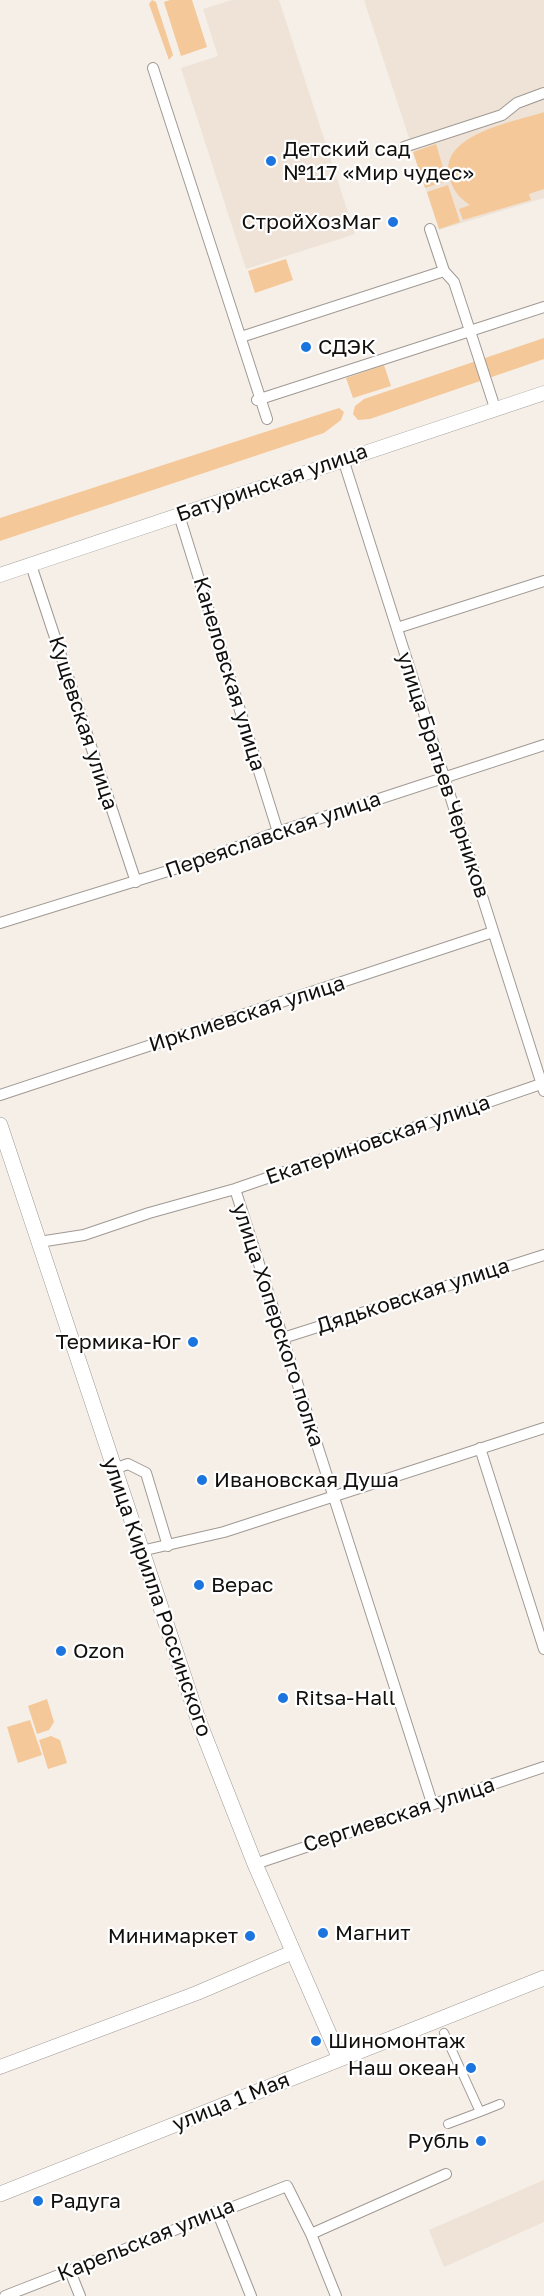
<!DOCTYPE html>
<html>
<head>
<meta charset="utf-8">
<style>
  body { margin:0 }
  canvas { display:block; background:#f6efe8 }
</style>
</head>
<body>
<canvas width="544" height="2296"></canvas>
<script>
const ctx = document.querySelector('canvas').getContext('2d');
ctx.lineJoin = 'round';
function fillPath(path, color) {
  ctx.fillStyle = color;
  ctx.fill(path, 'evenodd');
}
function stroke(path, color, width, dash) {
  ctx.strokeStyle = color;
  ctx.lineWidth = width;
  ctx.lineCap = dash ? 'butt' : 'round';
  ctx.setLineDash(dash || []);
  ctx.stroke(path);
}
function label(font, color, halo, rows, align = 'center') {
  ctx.font = font + ' "Golos Text",sans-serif';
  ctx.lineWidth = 4.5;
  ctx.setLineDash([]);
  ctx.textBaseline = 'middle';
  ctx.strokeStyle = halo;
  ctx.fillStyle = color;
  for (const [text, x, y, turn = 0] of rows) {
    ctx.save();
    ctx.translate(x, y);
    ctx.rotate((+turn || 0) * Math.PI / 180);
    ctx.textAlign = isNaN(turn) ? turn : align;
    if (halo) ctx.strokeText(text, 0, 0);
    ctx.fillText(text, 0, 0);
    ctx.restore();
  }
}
fillPath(new Path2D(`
  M232,0H279L355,234L246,269L181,68L218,56L203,9Z
  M364,0H544V198L439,230Z
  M544,2180V2222L444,2267L429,2230Z`), '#eee3d6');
fillPath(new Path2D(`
  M152,0L156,2L173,55L169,60L149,4Z
  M170,0H192L207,47L181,56L164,2Z
  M544,112V189L529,194L531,200L463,220L459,209L470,205C459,198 452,189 449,176C440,134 514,122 544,112Z
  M436,144L447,181L425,188L413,152Z
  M448,185L460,222L439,229L427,192Z
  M286,259L293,280L255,293L248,271Z
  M544,338V359L370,419L358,420L353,414L355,406L364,399Z
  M384,365L391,386L353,398L346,378Z
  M339,408L344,412L341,420L324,433L0,541V518Z
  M47,1699L54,1722L49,1730L37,1734L28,1706Z
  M30,1720L42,1755L18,1763L7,1727Z
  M51,1736L60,1740L67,1763L48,1769L39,1740Z`), '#f4c899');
const pedestrian = new Path2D(`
  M444,2033L480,2112L500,2104
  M448,2124L480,2112`);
const minor = new Path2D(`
  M153,68L267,419
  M404,147L502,115L517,103L544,93
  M241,337L444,271
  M257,400L470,331L454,282L444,271L430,229
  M495,408L470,331L544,307
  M343,459L544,1091
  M179,515L278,832
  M31,565L136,882
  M397,628L544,581
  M0,923L197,862L278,832L544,745
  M0,1095L493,932
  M235,1189L432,1803
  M39,1242L84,1235L149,1213L235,1189L544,1083
  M283,1338L544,1255
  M480,1448L544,1649
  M114,1469L128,1464L146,1473L168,1546
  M141,1551L224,1532L544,1428
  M255,1864L544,1767
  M217,2211L251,2296
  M311,2234L446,2174
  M70,2271L80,2296
  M5,2296L287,2186L311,2234L336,2296`);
const tertiary = new Path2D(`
  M0,575L544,393
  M0,2067L197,1993L293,1952`);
const secondary = new Path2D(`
  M0,1125L199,1722L255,1864L340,2059
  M0,2194L544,1978`);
stroke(pedestrian, '#a09993', 10);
stroke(minor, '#a09993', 12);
stroke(tertiary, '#a09993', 15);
stroke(secondary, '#a09993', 16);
stroke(pedestrian, '#fff', 8);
stroke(minor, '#fff', 10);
stroke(tertiary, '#fff', 14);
stroke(secondary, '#fff', 15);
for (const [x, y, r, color] of [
  [271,161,6,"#1c75df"],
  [393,222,6,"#1c75df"],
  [306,347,6,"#1c75df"],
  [193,1342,6,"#1c75df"],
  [202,1480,6,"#1c75df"],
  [199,1585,6,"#1c75df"],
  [61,1651,6,"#1c75df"],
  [283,1698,6,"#1c75df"],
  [323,1933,6,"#1c75df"],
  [250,1936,6,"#1c75df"],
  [316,2041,6,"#1c75df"],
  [471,2068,6,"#1c75df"],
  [481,2141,6,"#1c75df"],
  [38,2201,6,"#1c75df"]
]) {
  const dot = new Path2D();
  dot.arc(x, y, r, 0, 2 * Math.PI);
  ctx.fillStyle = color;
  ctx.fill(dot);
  stroke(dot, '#fff', 2);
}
label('21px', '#12100e', '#fff', [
  ["Детский сад",283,149],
  ["№117 «Мир чудес»",283,173],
  ["СтройХозМаг",381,222,"right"],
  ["СДЭК",318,347],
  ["Термика-Юг",181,1342,"right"],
  ["Ивановская Душа",214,1480],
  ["Верас",211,1585],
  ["Ozon",73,1651],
  ["Ritsa-Hall",295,1698],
  ["Магнит",335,1933],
  ["Минимаркет",238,1936,"right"],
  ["Шиномонтаж",328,2041],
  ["Наш океан",459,2068,"right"],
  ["Рубль",469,2141,"right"],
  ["Радуга",50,2201]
], 'left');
label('21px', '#12100e', '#fff', [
  ["Батуринская улица",272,483,-19],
  ["Канеловская улица",229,674,73],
  ["Кущевская улица",83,723,72],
  ["улица Братьев Черников",443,775,72],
  ["Переяславская улица",273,835,-19],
  ["Ирклиевская улица",247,1014,-18],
  ["Екатериновская улица",378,1140,-19],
  ["Дядьковская улица",413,1296,-18],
  ["улица Хоперского полка",278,1325,72],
  ["улица Кирилла Россинского",157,1597,71],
  ["Сергиевская улица",399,1815,-18],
  ["улица 1 Мая",231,2102,-22],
  ["Карельская улица",146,2240,-22]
]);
</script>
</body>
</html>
